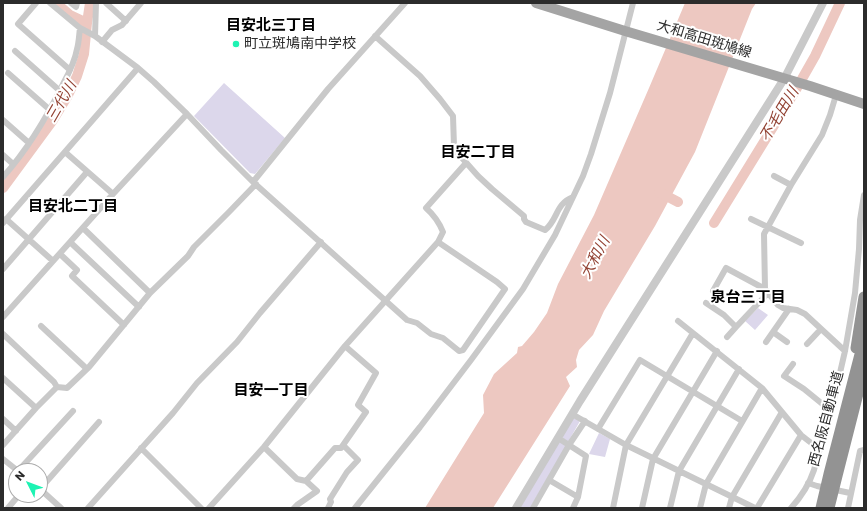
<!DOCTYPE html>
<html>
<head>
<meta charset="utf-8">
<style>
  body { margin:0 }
  #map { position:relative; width:867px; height:511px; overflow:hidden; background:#fff; font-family:Poppins,sans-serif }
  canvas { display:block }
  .frame { position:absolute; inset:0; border:4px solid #2c2c2c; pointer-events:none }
  .north { position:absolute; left:8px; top:463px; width:40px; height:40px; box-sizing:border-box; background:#fff; border:1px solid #ababab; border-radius:50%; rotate:312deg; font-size:11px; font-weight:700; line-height:16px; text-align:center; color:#2c2c2c }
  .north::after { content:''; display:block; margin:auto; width:14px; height:18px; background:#1df3b3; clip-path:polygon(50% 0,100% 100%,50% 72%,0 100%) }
</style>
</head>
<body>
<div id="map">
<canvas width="867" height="511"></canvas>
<div class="frame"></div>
<div class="north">N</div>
</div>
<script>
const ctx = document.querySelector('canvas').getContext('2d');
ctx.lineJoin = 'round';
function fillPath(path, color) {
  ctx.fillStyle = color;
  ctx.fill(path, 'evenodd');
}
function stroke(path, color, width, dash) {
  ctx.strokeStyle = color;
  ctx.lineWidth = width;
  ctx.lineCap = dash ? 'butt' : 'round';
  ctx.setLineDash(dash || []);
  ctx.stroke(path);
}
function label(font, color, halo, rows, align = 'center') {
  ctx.font = font + ' Poppins,"Noto Sans JP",sans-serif';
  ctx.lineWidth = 4;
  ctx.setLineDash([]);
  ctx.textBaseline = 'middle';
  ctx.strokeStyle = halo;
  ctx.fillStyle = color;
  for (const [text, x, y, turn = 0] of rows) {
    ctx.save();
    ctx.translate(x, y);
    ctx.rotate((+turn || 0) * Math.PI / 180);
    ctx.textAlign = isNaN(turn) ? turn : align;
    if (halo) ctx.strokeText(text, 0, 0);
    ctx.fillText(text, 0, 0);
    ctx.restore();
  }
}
fillPath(new Path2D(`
  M224,83L285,138L255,174L250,173L194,116Z
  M758,308L768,315L755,330L745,321Z
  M575,418L580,421L568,442L563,438L562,436L573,419Z
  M599,433L610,439L605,457L589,454Z
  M560,442L566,446L530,508H520L558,443Z`), '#dcd7eb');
fillPath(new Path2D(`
  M685,3H756L752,9L695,152L655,226L604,311L593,335L579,350L576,360L577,367L566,377L570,386L493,508H425L484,413L483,395L494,374L517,353L518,347L522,346L534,332L547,313L558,284L594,215L649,88Z`), '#edc8c1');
stroke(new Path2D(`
  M56,3L70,15L87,23
  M3,188L53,120L67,97L77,76L84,54L87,23L90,3
  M659,192L678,202
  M714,223L794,93L815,56L840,3`), '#edc8c1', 10);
stroke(new Path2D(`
  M36,3L18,24L70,70
  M50,3L80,28L95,36L138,68L154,82L187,114L221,150L253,182L407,320L417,323L431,334L443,338L459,351L463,350L505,289L497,282L438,242
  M71,3L76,7L77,3
  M106,3L126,21
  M95,36L96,3
  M375,36L420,76L440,99L453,116L454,146L455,150L478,176L492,189L524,216V219L526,222L545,230C558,220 555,204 573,197
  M102,42L112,30L122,25L141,3
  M15,51L60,91
  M8,73L50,110
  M3,120L29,143
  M65,152L113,194
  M3,155L13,164
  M774,176L791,185
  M3,177C28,149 47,117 63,84C69,73 75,61 77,49C79,42 79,35 80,28
  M253,182L328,89L405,3
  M6,219L53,261
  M751,219L801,243
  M3,223L138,68
  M83,228L150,293
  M70,242L139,307
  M60,254L77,270L72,276L124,325
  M3,269L87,172
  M765,289L764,234L791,185L822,135L830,115L836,95
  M713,291L726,268L765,289L778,305L783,308L797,310L805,314L845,351
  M706,303L724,315L736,327L768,293
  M3,317L113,194L187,114
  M678,321L693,333
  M41,326L87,369
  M773,332L787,342
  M3,334L54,382L57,387L67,388L89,367L150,293L188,256L194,247L229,212L256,184
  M727,337L736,327
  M766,342L789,309
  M807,344L821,329
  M793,364L784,376L804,389L831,411
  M3,378L36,408
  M572,414L626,445L755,508
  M3,419L16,431
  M598,429L640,360L742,421
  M558,438L586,456L578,497L573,508
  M3,445L36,408L57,387
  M264,447L297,479L306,481L317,491L297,505L294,508
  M141,448L201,508
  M3,459L18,471
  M18,471L73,411
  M549,480L578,497
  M306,481L335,448H341L366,412L358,405L376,373L345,346
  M808,483L817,486L850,493
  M40,489L99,422
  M40,489L61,508
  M8,508L19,495
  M88,508L173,413L197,383L237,342L260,313L321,242
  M209,508L264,447L345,346L438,242L443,232C439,222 434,215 426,208L466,163
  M328,508L331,502L330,499L347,472L358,460L343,445
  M355,508L420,427L471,360L523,289L555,235L583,176L591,154L610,93L633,3
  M533,508L569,445L585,421
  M613,508L626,445L693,333L762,388L801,435L815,446L820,449
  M642,508L653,459L717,351
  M670,508L679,471L739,369
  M700,508L706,484L762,388
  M729,508L732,497L782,412
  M757,508L801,435
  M791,508C801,497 809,485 814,470C816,463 817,456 820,449C822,441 826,433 828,425L845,351L855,293L859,249L860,220L864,195
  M848,508L860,451L864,450`), '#c9c9c9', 6);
stroke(new Path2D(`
  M516,508L580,401L784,79L823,3`), '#c9c9c9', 8);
stroke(new Path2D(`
  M536,3L625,31L810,86L864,104`), '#a4a4a4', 10);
stroke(new Path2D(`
  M856,348L864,297
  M821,508L829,474L864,339
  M829,508L837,476L864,370`), '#939393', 11);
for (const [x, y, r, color] of [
  [236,44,4,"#1df3b3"]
]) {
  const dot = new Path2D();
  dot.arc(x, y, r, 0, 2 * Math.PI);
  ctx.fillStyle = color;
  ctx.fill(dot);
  stroke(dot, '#fff', 1.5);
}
label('14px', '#2c2c2c', '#fff', [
  ["大和高田斑鳩線",704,40,17],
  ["西名阪自動車道",827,419,-75]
]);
label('14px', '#2c2c2c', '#fff', [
  ["町立斑鳩南中学校",244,44]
], 'left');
label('bold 15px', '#000', '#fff', [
  ["目安北三丁目",271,26],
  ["目安二丁目",478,153],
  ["目安北二丁目",73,207],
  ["泉台三丁目",748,298],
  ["目安一丁目",271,391]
]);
label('italic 15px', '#934334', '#fff', [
  ["三代川",62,102,-60],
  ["不毛田川",780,115,-59],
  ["大和川",596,258,-62]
]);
</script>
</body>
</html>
